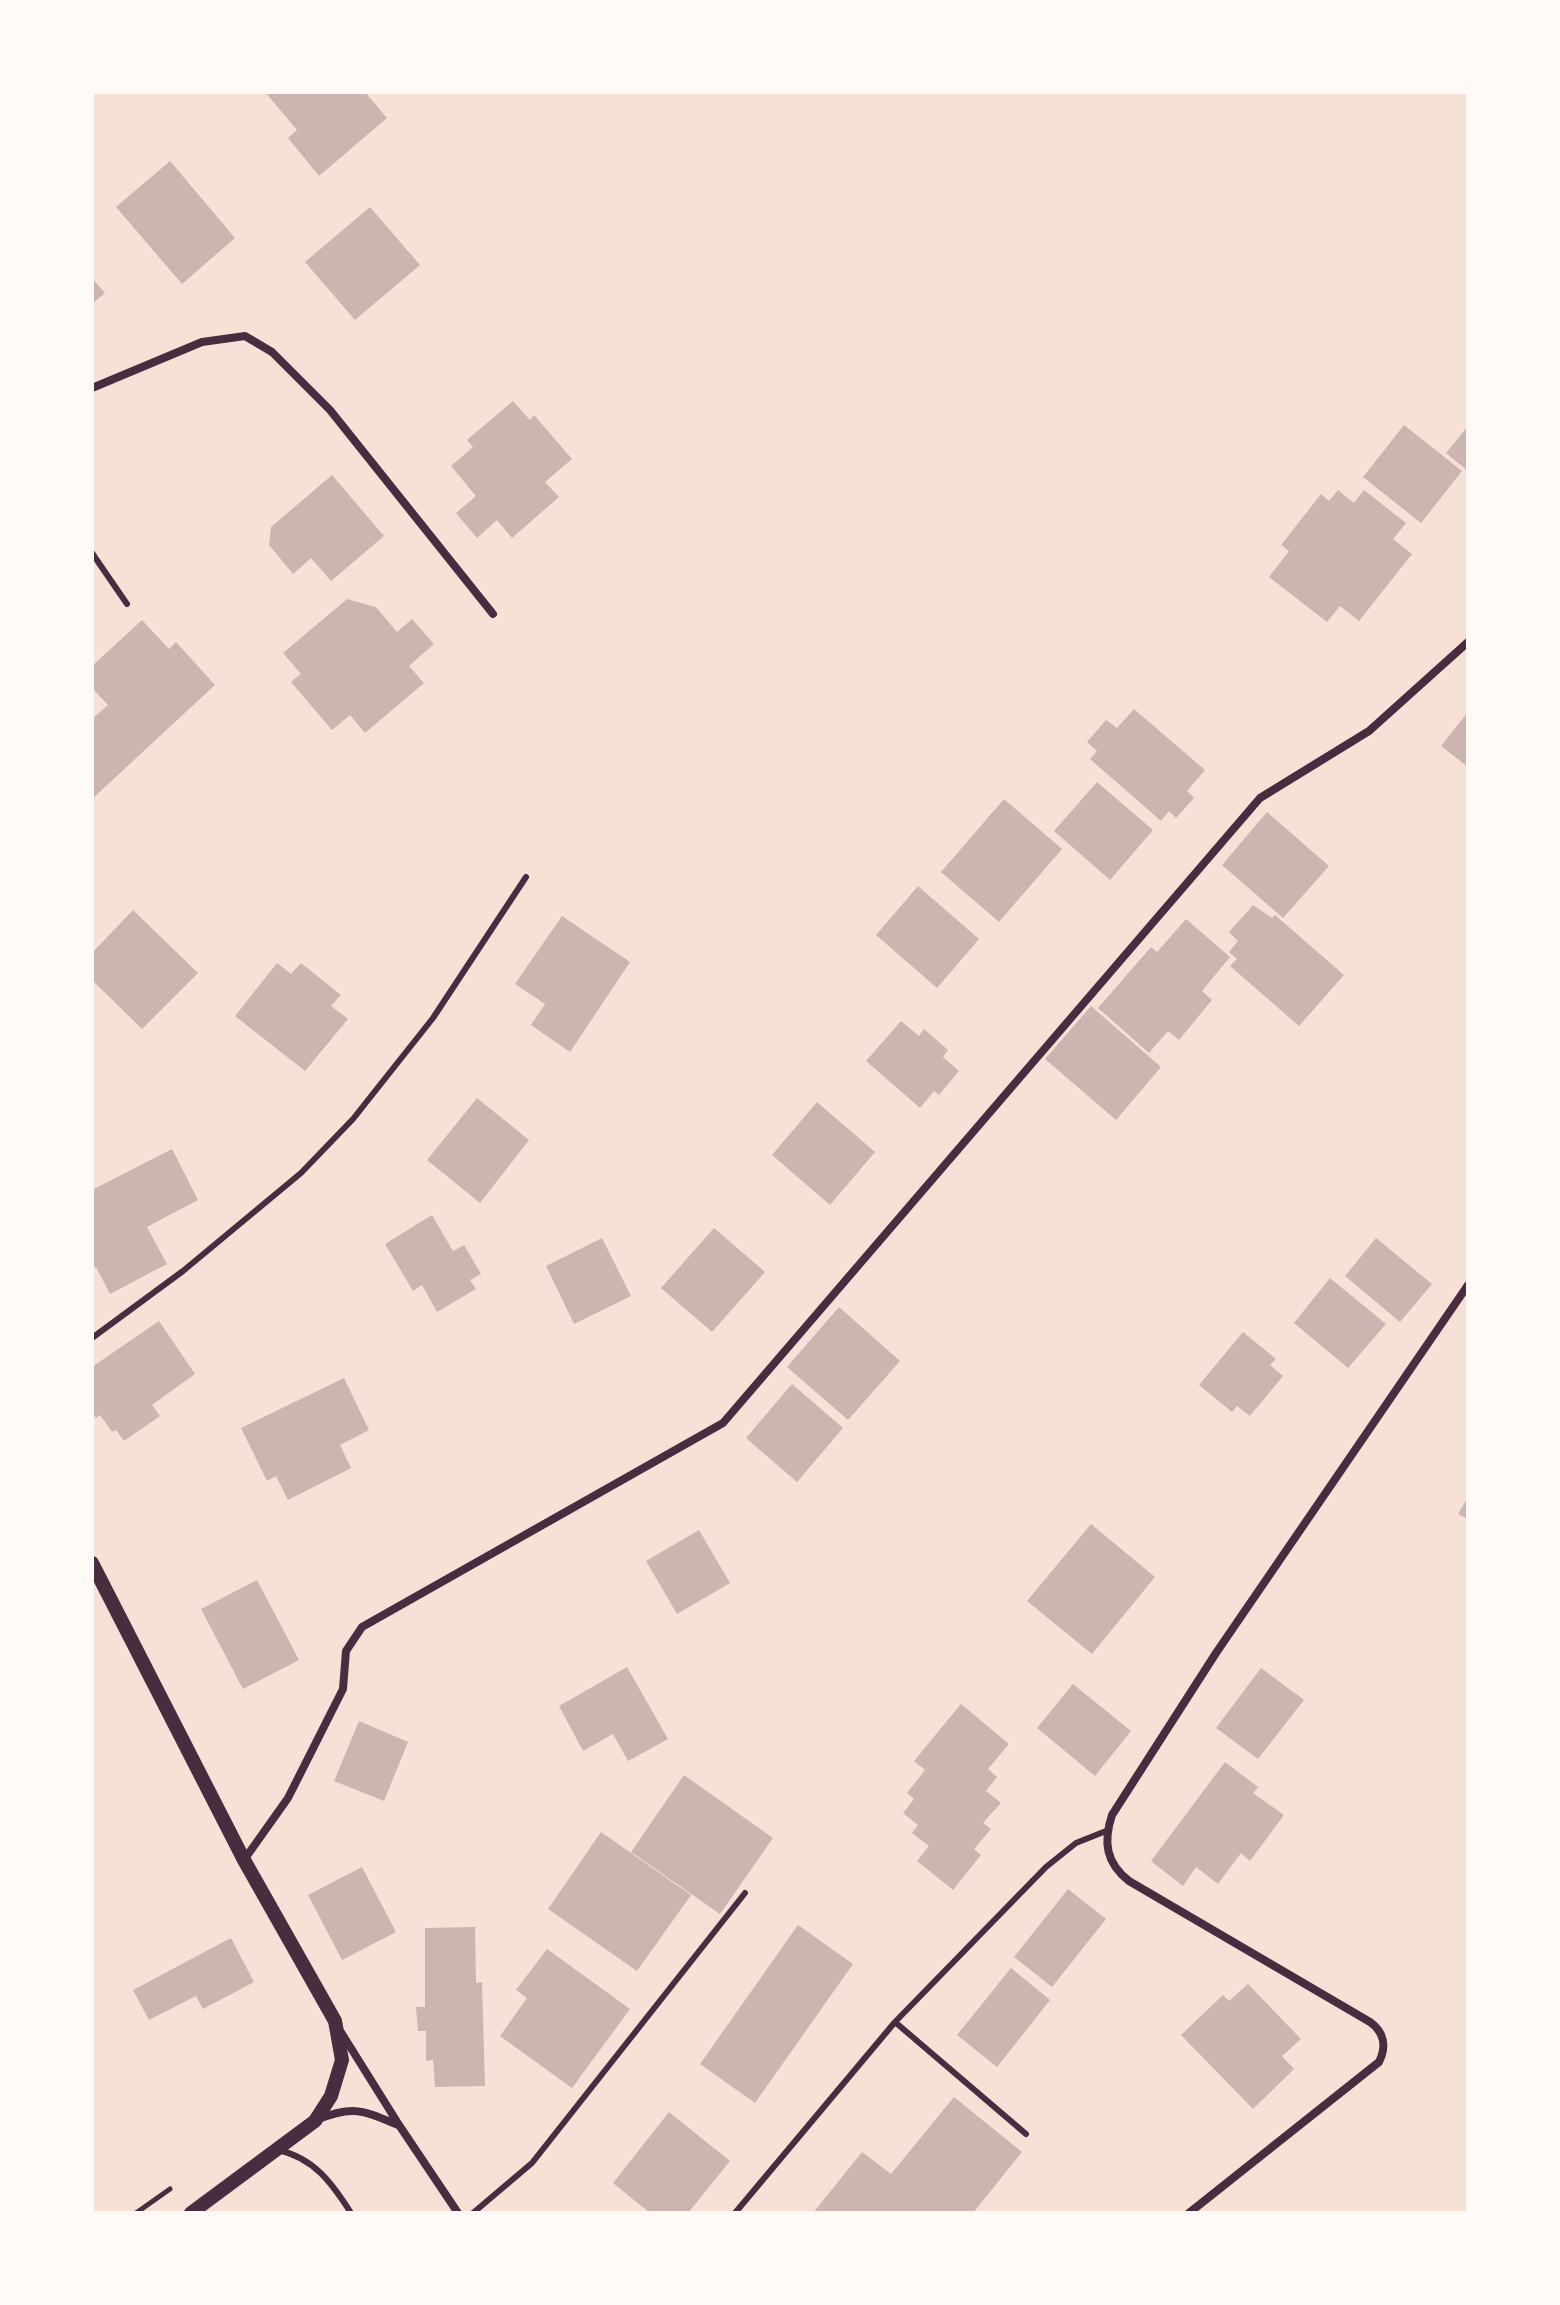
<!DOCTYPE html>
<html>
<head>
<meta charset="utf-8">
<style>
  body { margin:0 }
  #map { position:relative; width:1560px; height:2305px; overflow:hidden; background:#f7e1d7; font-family:"PT Sans Narrow",sans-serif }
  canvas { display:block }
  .frame { position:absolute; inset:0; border:94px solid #fffaf5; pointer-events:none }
</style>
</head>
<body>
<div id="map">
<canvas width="1560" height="2305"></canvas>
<div class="frame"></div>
</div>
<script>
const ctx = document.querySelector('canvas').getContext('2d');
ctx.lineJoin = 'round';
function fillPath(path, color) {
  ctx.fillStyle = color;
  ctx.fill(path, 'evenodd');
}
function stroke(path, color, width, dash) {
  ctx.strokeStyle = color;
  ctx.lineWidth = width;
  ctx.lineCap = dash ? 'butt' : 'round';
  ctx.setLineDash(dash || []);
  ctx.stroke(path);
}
fillPath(new Path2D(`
  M265,92H365L387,118L319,176L288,138L297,130Z
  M170,161L235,238L182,284L116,207Z
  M370,207L420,265L355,320L305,262Z
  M92,278L105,293L92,304Z
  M513,401L530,420L534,415L572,459L545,482L559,497L512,538L497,520L477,538L456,513L476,496L451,466L473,447L467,440Z
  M1404,425L1462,471L1421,523L1363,477Z
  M1468,426V471L1446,453Z
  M332,475L384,536L331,581L311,558L293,574L269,545L271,527Z
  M1338,490L1354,503L1364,490L1406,523L1393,539L1412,554L1359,621L1340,606L1327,622L1269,577L1289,551L1281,545L1321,494L1329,501Z
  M347,599L376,607L397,632L412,619L434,644L409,666L424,683L365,733L350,715L332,730L291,682L301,674L283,653Z
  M142,620L169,649L176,642L215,685L92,799V719L108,705L92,688V666Z
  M1134,709L1205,770L1187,791L1194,798L1176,818L1169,811L1161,821L1090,759L1097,751L1087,742L1106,720L1117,728Z
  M1468,712V767L1441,746Z
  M1097,782L1153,830L1110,880L1054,831Z
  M1004,799L1062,849L999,922L941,872Z
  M1267,812L1329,866L1283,918L1222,865Z
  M918,886L979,939L937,988L876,935Z
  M1253,905L1272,918L1275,915L1344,975L1299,1026L1230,966L1237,959L1229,952L1238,941L1229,932Z
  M133,910L198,973L142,1029L92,980V953Z
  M562,916L630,962L570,1052L531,1025L545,1004L515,984Z
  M1186,919L1230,957L1202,991L1212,1000L1179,1040L1168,1031L1149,1053L1098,1008L1151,947L1157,952Z
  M277,963L291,974L301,963L341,995L331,1006L348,1019L305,1071L235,1016Z
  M1091,1006L1161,1067L1116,1120L1045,1059Z
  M901,1021L919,1036L924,1029L948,1050L943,1057L959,1071L939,1095L934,1091L920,1108L866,1061Z
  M477,1098L529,1140L480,1203L427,1160Z
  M817,1102L875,1152L830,1205L772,1155Z
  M172,1149L198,1200L147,1227L167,1264L110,1294L96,1267L92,1269V1190Z
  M432,1215L453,1251L464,1245L481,1274L470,1280L476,1289L437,1312L422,1285L413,1291L385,1244Z
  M714,1228L765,1272L712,1332L661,1288Z
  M602,1238L631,1296L574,1324L546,1266Z
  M1376,1238L1432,1284L1400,1322L1345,1276Z
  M1330,1278L1386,1324L1348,1368L1294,1323Z
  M839,1307L900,1361L848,1420L787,1367Z
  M159,1321L195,1374L152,1405L160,1416L124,1441L116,1430L112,1432L100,1415L96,1418L92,1413V1367Z
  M1243,1332L1276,1359L1270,1365L1283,1376L1250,1416L1237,1406L1232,1412L1199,1385Z
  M344,1378L369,1430L340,1445L351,1468L288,1500L276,1476L267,1481L241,1428Z
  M792,1384L843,1428L797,1482L746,1438Z
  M1468,1497V1519L1458,1514Z
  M1091,1524L1155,1577L1092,1654L1027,1601Z
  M699,1530L730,1583L677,1614L646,1561Z
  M257,1580L299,1660L243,1689L201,1609Z
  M627,1667L668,1739L628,1761L613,1734L583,1751L559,1706Z
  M1261,1668L1304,1700L1258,1759L1216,1728Z
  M1073,1684L1131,1731L1095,1776L1037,1728Z
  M961,1704L1009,1744L988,1769L997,1777L986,1791L1001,1803L983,1823L991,1829L974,1849L981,1855L953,1890L917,1861L929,1846L912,1833L918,1825L903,1813L914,1799L907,1793L925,1770L914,1761Z
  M359,1721L408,1742L384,1801L334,1781Z
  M1225,1762L1258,1787L1253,1793L1284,1815L1250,1861L1241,1853L1218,1884L1196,1867L1183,1886L1151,1861Z
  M684,1775L773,1838L720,1914L631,1852Z
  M601,1832L691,1895L637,1971L548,1909Z
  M362,1867L396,1932L342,1960L308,1895Z
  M1068,1889L1106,1919L1052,1987L1014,1957Z
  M798,1925L853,1964L755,2103L700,2064Z
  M475,1927L476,1983L482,1982L485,2086L435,2087L433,2060L426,2061V2031H418L416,2007H425V1928Z
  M231,1938L254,1982L203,2009L196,1996L149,2020L133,1990Z
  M547,1949L630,2009L572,2088L500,2036L527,1998L516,1990Z
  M1011,1968L1050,2000L997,2067L957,2035Z
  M1248,1984L1301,2039L1282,2056L1294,2069L1253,2109L1181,2035L1223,1995L1229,2001Z
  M954,2097L1022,2152L973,2213H813L862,2152L891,2174Z
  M669,2112L730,2161L688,2213H650L613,2183Z`), '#ccb4b1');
stroke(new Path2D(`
  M136,2213L170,2189`), '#4a2c40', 5);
stroke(new Path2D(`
  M92,553L127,604
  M92,1338L183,1271L301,1173L353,1119L433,1018L526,877
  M895,2022L1026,2134
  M278,2150C314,2158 332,2183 351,2213
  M473,2213L532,2163L745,1893
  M735,2213L895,2022L1046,1867L1076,1843L1106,1831`), '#4a2c40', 6);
stroke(new Path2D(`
  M92,388L202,342L245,336L272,352L330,410L493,614
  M244,1860L288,1798L343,1689L346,1651L362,1627L723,1423L1260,798L1369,731L1468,642
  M339,2029L399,2125L458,2213
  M316,2120C353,2105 362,2110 398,2125
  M1189,2213L1379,2062C1387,2046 1384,2032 1370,2022L1129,1881C1106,1863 1103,1842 1112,1815L1216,1653L1468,1285`), '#4a2c40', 8);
stroke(new Path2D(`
  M92,1563L244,1860L335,2021L342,2060L331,2096L315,2121L191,2213`), '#4a2c40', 14);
</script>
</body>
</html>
